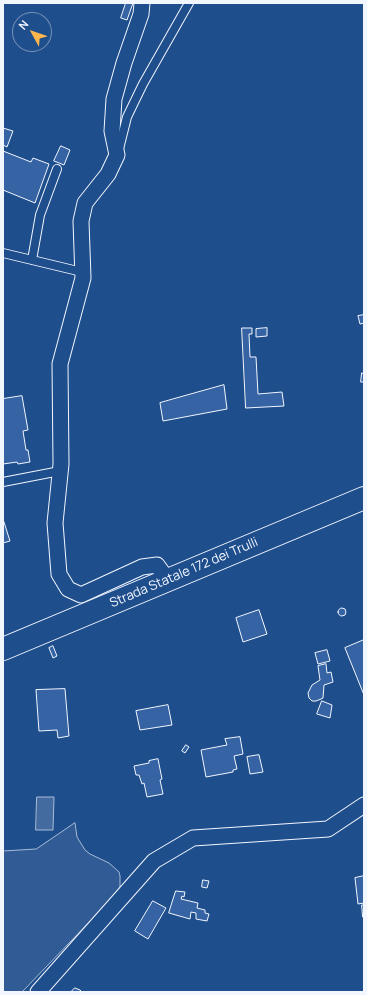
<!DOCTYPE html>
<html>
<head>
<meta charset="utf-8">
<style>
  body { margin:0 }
  #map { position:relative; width:367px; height:995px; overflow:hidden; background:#1f4e8c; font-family:Manrope,sans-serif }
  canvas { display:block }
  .frame { position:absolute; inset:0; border:4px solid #f2f6ff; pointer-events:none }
  .north { position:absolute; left:12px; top:12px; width:40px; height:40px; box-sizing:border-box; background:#1f4e8c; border:1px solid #7391ba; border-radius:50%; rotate:310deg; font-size:11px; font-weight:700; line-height:16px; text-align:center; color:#f2f6ff }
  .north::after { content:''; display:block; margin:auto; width:14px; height:18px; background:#ffb74d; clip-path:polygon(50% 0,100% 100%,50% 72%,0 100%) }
</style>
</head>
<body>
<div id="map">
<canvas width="367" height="995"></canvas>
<div class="frame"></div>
<div class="north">N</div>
</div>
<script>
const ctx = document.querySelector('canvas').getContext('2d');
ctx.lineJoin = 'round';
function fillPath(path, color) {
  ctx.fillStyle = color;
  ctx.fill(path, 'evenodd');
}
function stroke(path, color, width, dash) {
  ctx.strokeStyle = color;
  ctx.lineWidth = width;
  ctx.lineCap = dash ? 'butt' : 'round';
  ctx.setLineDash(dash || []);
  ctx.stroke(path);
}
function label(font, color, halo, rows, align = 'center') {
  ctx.font = font + ' Manrope,sans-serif';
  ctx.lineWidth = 3;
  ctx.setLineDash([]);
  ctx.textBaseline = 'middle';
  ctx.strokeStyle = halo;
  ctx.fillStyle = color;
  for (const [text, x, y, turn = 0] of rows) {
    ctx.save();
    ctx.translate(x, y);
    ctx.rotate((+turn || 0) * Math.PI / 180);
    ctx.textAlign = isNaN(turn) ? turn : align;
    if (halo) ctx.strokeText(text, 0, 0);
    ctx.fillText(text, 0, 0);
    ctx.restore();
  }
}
const built = new Path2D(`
  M75,823L77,837L85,850L90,854L109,863L119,872L120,876V887L119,891L22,992H3V851L36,849Z`);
fillPath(built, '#305b95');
stroke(built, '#a8bbd7', 1);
const water = new Path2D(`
  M37,797H54L53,830H36Z`);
fillPath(water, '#446ba0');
stroke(water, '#a8bbd7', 1);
const building = new Path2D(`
  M126,3H133L127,20L121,18Z
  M3,128L13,131L7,147L3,145Z
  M61,146L70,150L64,165L54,161Z
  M3,151L31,162L33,158L49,164L35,203L3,190Z
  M364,315V323L360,324L358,316Z
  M242,328H252V334H249L250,357H256L258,394L282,392L284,406L246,408Z
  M267,328V336L256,337V329Z
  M362,373L364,374V382H361Z
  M224,385L227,409L163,421L160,403Z
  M22,396L28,430L23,431L26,450H28L30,462L18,464L17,462L3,464V399Z
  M3,519L10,541L3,543Z
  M338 612a4 4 0 1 1 8 0a4 4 0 1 1-8 0Z
  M259,610L267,634L243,642L236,618Z
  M364,640V695L345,648Z
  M53,646L57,656L53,658L49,648Z
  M327,650L330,661L318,664L315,653Z
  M326,664L327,673L331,672L333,682L324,685L323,698L321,699L316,701H312L309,698L308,693L312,685L320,680L318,666Z
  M65,689L69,736L58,738L57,730L39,731L36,690Z
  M322,701L332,705L330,718L317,714Z
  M168,705L172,725L140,730L136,711Z
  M240,737L243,754L234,756L237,769L233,770V772L206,777L201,750L227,745L225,739Z
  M186,745L189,747L185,753L182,751Z
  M259,755L263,772L250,774L247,757Z
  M158,759L162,779L160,780L163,794L147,797L144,783L142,784L139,775H136L134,766L149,763V761Z
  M364,876V903L358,904L355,878Z
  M203,880L209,881L207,888L202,887Z
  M176,891L185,892L184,897L182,896L181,899L198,903L197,908L205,910V913L209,914L207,921L196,919V913L191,912L190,919L169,913Z
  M153,901L166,908L148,939L135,931Z
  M362,905H364V917H363Z
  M75,988L80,990L82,992H71Z`);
fillPath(building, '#3563a3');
stroke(building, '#f2f6ff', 1);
const service = new Path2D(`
  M119,149L127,117L143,84L189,3
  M3,253L82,272
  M32,260L40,215L57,169
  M3,482L60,471`);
const minor = new Path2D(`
  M142,3L141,14L124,63L114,99L112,131L117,155L108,174L85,203L81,221L83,278L60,364L61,464L55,523L59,574L68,589L81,595L142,567L157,565L168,580
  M38,992L154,861L193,838L328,829L364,805`);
const primary = new Path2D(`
  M3,649L364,498`);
stroke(service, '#f2f6ff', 10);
stroke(minor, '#f2f6ff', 17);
stroke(primary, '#f2f6ff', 24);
stroke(service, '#1f4e8c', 8);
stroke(minor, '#1f4e8c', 15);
stroke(primary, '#1f4e8c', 22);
label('13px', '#f2f6ff', '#1f4e8c', [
  ["Strada Statale 172 dei Trulli",184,573,-23]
]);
</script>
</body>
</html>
